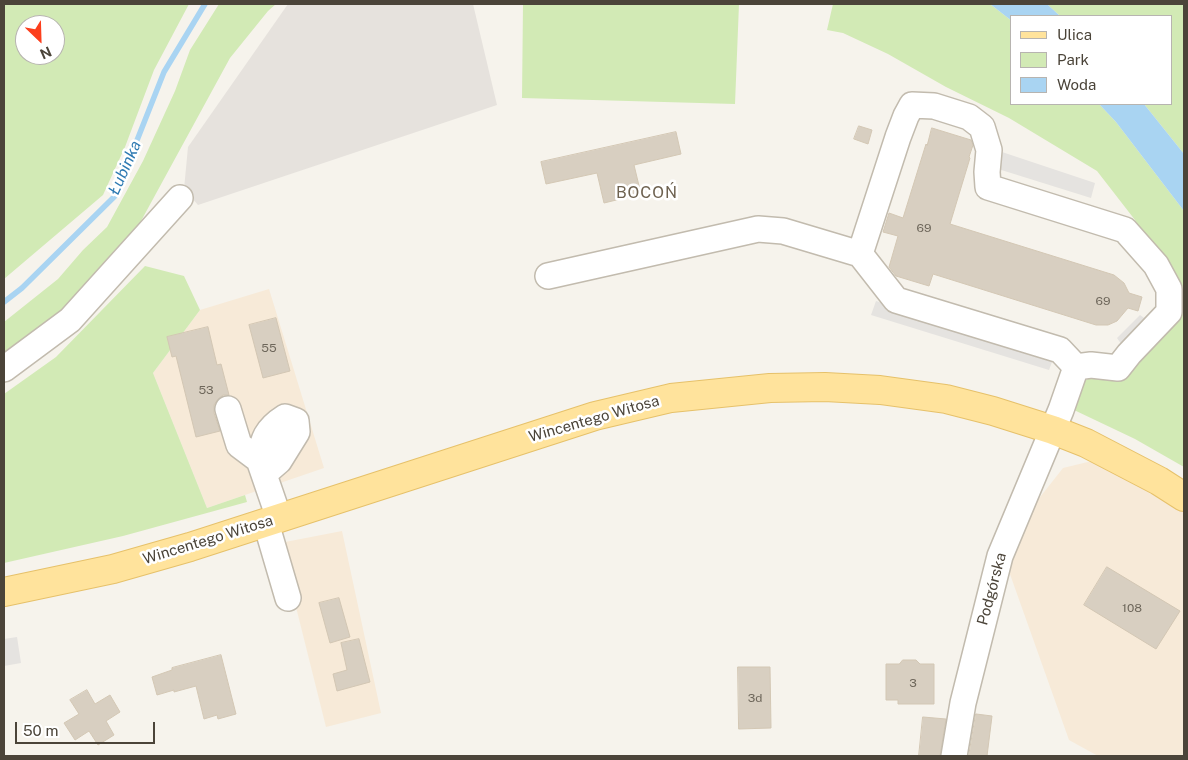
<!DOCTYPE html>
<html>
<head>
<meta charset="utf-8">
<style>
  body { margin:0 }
  #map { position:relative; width:1188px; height:760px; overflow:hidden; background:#f6f3ec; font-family:"Public Sans",sans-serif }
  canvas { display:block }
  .frame { position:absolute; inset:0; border:5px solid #4b4439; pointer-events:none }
  .legend { position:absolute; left:1010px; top:15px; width:162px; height:90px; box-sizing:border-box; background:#fff; border:1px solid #b7b4b0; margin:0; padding:6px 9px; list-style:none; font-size:15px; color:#4b4439 }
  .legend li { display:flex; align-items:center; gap:10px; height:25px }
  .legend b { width:25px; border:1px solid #b7b4b0 }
  .north { position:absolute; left:15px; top:15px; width:50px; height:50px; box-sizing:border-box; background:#fff; border:1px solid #b7b4b0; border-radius:50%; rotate:156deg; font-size:14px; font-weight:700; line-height:20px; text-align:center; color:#4b4439 }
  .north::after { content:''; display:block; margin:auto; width:18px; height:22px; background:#fc3f1d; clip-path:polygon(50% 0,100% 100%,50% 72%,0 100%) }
  .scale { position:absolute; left:15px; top:722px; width:140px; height:22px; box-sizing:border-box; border:2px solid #4b4439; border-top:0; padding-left:6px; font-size:15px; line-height:18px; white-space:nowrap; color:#4b4439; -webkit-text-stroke:4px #fff; paint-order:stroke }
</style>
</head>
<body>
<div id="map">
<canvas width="1188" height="760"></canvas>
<div class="frame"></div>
<ul class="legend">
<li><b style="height:6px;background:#ffe39c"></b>Ulica</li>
<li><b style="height:14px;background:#d2eab5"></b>Park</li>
<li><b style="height:14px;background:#a9d4f2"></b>Woda</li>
</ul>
<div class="north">N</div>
<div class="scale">50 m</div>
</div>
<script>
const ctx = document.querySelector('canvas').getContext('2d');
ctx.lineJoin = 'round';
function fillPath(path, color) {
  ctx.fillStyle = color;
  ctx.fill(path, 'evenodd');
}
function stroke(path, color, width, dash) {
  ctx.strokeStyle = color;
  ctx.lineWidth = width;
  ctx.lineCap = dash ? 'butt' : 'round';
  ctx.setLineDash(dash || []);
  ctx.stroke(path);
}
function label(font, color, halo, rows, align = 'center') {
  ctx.font = font + ' "Public Sans",sans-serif';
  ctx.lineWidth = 5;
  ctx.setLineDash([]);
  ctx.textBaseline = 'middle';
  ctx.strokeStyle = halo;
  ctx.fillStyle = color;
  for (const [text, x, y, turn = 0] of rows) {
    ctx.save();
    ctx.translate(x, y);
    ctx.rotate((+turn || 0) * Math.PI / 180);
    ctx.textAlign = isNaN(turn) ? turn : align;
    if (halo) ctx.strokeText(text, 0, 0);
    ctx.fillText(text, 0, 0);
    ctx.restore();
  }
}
fillPath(new Path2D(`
  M269,289L324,468L207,508L153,373L200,310Z
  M1100,459L1126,471L1184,511V756H1098L1069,740L1006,563L1037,501L1063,468Z
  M342,531L381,713L326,727L280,543Z`), '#f7ead8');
fillPath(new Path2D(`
  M288,4H473L497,105L198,205L184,189L188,147Z`), '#e6e2dd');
fillPath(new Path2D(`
  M4,4H189L154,70L125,147L103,195L4,279ZM25,25H55V55H25Z
  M219,4H276L268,11L230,58L141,221L103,273L59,315L4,362V322L58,279L83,250L107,227L143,161L175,91L190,50Z
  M523,4H739L735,104L522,98Z
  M833,4H990L1012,21V104H1099L1116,122L1184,211V467L1135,439L1074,410C1075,390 1078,381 1098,375L1179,291L1135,220L1097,171L1009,118L946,87L888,54L843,33L827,30Z
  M1047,4H1184V154L1144,104H1172V16H1060Z
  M145,266L184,276L200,310L153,373L207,508L245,495L247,502L123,536L4,563V394L56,357Z`), '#d2eab5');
fillPath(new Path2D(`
  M999,151L1095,183L1091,198L995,168Z
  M876,301L1055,354L1049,370L871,315Z
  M1140,315L1151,323L1124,348L1117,338Z
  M17,637L21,663L4,666V639Z`), '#e5e3e0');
fillPath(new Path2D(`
  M990,4H1047L1060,16H1012V21Z
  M1099,104H1144L1184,154V211L1116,122Z`), '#a9d4f2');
stroke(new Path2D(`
  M4,302L22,288L115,196L164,72L205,4`), '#a9d4f2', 5.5);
const building = new Path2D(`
  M859,126L872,130L868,144L854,139Z
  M932,128L971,140L973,145L969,157L970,158L950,224L1114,275L1124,283L1129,293L1142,297L1138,311L1128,308L1117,321L1108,325H1096L933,274L929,286L896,276L889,267L898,236L883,232L889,213L903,218L926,144L927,145Z
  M676,132L681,154L634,165L641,194L604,203L597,173L546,184L541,162Z
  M276,318L290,371L263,378L249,325Z
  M208,327L217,365L221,364L229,395H223L218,399L214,405V413L220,431L196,437L176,356L172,357L167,337Z
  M1107,567L1180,611L1156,649L1084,605Z
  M339,598L350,637L330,643L319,603Z
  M359,639L370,682L337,691L333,674L347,670L341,643Z
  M221,655L236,714L218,719L217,715L204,719L196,686L174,692V690L157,695L152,677L172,670V668Z
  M903,660H916L920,664H934V704H898V700H886V664H899Z
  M738,667H770L771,728L739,729Z
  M87,690L95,704L110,695L120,712L106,721L114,735L98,745L89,731L75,740L64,723L79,714L70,700Z
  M976,714L992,716L987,756H969Z
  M923,717L946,719L940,756H919Z`);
fillPath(building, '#d8cfc1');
stroke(building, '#d3c7b4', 1);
const minor = new Path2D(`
  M860,254L898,137L906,116L912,105L934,106L969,117L982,127L989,150L987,172L988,187L1125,230L1156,265L1169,289V312L1129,354L1118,368L1091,365L1076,367
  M548,276L758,229L783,231L860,254L896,300L1060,350L1076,367L1061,410L1000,556L963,703L954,756
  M4,369L70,320L180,198
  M228,409L239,445L259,460L279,518
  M259,460C263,439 266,429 285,417L296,421L297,432L279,461L264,474
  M266,523L288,598`);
const major = new Path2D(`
  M4,592L113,569L190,547L595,416L671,398L770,388L825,387L880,390L946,399L993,411L1053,430L1086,443L1159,481L1184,497`);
stroke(minor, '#c2bbae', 28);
stroke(major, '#e6c16a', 30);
stroke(minor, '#fff', 25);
stroke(major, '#ffe39c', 28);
label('12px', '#6e675b', null, [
  ["69",924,228],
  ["69",1103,301],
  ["55",269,348],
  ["53",206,390],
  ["108",1132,608],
  ["3",913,683],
  ["3d",755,698]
]);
label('15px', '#4b4439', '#fff', [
  ["Wincentego Witosa",594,419,-16],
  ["Wincentego Witosa",208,540,-17],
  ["Podgórska",992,589,-75]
]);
label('italic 16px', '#2e7ab2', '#fff', [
  ["Łubinka",125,168,-66]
]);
ctx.letterSpacing = '1px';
label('16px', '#6e6250', '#fff', [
  ["BOCOŃ",647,193]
]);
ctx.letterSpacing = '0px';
</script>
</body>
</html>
